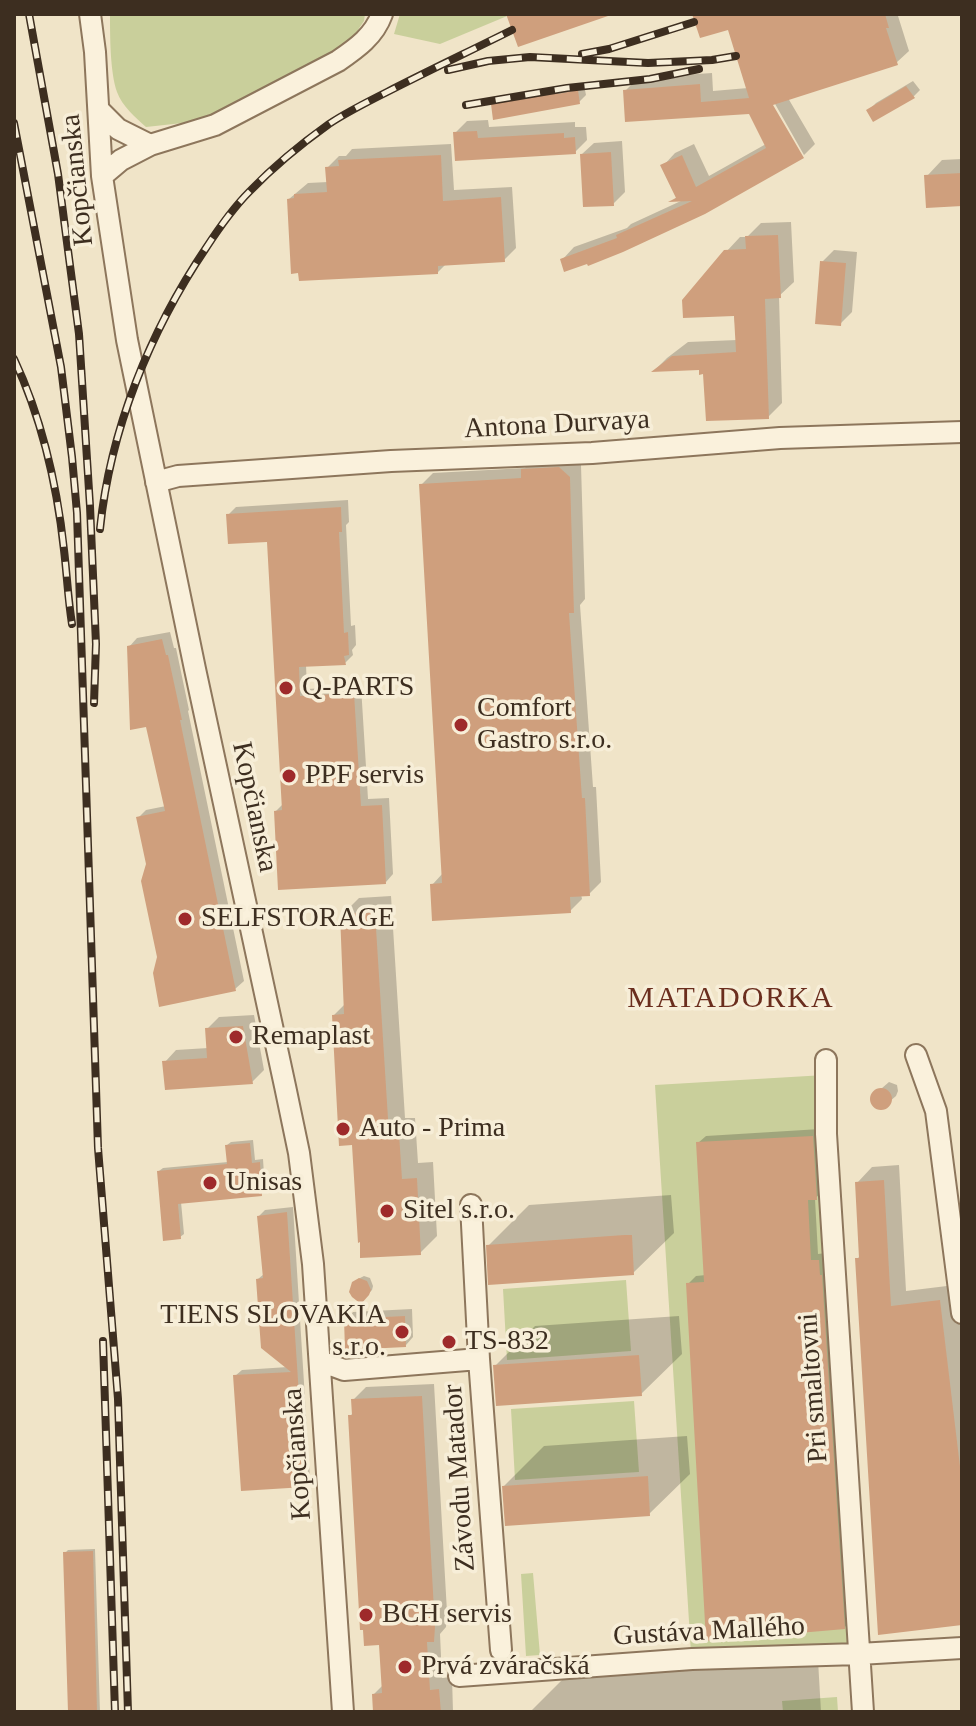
<!DOCTYPE html>
<html>
<head>
<meta charset="utf-8">
<style>
  body { margin:0 }
  #map { position:relative; width:976px; height:1726px; overflow:hidden; background:#f0e4c8; font-family:Georgia,serif }
  canvas { display:block }
  .frame { position:absolute; inset:0; border:16px solid #3d2e20; pointer-events:none }
</style>
</head>
<body>
<div id="map">
<canvas width="976" height="1726"></canvas>
<div class="frame"></div>
</div>
<script>
const ctx = document.querySelector('canvas').getContext('2d');
ctx.lineJoin = 'round';
function fillPath(path, color) {
  ctx.fillStyle = color;
  ctx.fill(path, 'evenodd');
}
function stroke(path, color, width, dash) {
  ctx.strokeStyle = color;
  ctx.lineWidth = width;
  ctx.lineCap = dash ? 'butt' : 'round';
  ctx.setLineDash(dash || []);
  ctx.stroke(path);
}
function label(font, color, halo, rows, align = 'center') {
  ctx.font = font + ' Georgia,serif';
  ctx.lineWidth = 7;
  ctx.setLineDash([]);
  ctx.textBaseline = 'middle';
  ctx.strokeStyle = halo;
  ctx.fillStyle = color;
  for (const [text, x, y, turn = 0] of rows) {
    ctx.save();
    ctx.translate(x, y);
    ctx.rotate((+turn || 0) * Math.PI / 180);
    ctx.textAlign = isNaN(turn) ? turn : align;
    if (halo) ctx.strokeText(text, 0, 0);
    ctx.fillText(text, 0, 0);
    ctx.restore();
  }
}
fillPath(new Path2D(`
  M110,14H365L364,21L347,46L210,120L146,127C135,117 122,106 117,92C110,72 110,35 110,14Z
  M400,14H512L440,44L394,34Z
  M825,1075L856,1643L691,1653L655,1085Z
  M626,1280L631,1351L507,1360L503,1289Z
  M634,1401L639,1472L515,1480L511,1409Z
  M533,1573L540,1655L526,1656L521,1574Z
  M837,1697L838,1712H783L782,1701Z`), '#c9cf9b');
fillPath(new Path2D(`
  M694,14H900L898,16L909,51L896,63L788,98L815,144L804,155L770,95L767,97L800,156L803,157L704,212L562,260L574,247L627,228L631,224L683,200H673L677,197L663,166L675,153L694,144L709,176L766,144L750,112L625,91L638,78L712,73L713,91L748,88L729,27Z
  M913,81L920,90L913,97L869,110L876,103Z
  M584,85L586,95L579,102L493,105L499,98L564,86V89Z
  M488,120L489,127L575,122V127H586L587,140L575,152L457,159L455,133L467,121Z
  M622,141L625,192L613,204L582,154L594,143Z
  M451,144L454,190L512,187L516,248L504,260L447,263L438,272L289,199L308,183L328,182L327,168L339,156H346L352,149Z
  M962,159V204L927,176L942,160Z
  M791,222L794,282L779,296L782,403L768,417L701,368L656,369L667,358L688,342L737,340L726,252L740,237H747L761,223Z
  M834,250L857,252L852,312L840,324L822,262Z
  M571,457L581,465L585,599L580,605L593,787H596L601,882L589,894H581L582,899L570,911L432,885L443,873L421,485L433,473L525,468L534,458Z
  M348,500L349,522L346,525L351,626L355,625L356,645L352,650L353,655L345,663L306,665L307,689L361,686L368,799L389,798L393,874L386,882L276,811L284,803L269,540L228,515L236,507Z
  M170,632L174,648H176L189,710L188,711L244,981L235,989L159,957L148,864L138,818L146,810L166,806L129,647L137,638Z
  M391,896L405,1118H415L418,1163L433,1162L437,1236L420,1253L354,1143L334,1015L345,1004L342,915L359,898Z
  M254,1015L264,1070L252,1082L165,1062L176,1050L208,1048L207,1029L219,1017Z
  M889,1082L897,1085L898,1091L896,1096L883,1107L875,1105L873,1101L874,1095Z
  M820,1129L823,1190L815,1199L818,1254L826,1253L851,1620L844,1628L688,1284L696,1276L706,1275L698,1143L706,1136Z
  M253,1140L255,1160L263,1159L265,1190L261,1194L181,1202L184,1234L180,1237L159,1171L163,1168L228,1162L227,1145L231,1142Z
  M899,1165L906,1291L955,1285L962,1341V1623L857,1259L861,1255L857,1183L872,1167Z
  M671,1195L674,1233L633,1273L488,1246L529,1205Z
  M293,1207L310,1479L304,1485L235,1376L242,1370L288,1367L258,1279L264,1274L259,1216L265,1210Z
  M364,1276L370,1278L373,1286L372,1290L361,1301L358,1279Z
  M412,1309L413,1337L406,1345L346,1320L353,1312Z
  M679,1316L682,1354L641,1394L495,1366L535,1326Z
  M434,1384L447,1612L446,1627L440,1634L442,1678L452,1677L453,1712H375L374,1694L383,1685L381,1643L350,1416L354,1412L353,1400L366,1387Z
  M687,1436L690,1474L649,1514L504,1486L544,1446Z
  M95,1549L100,1712H70L65,1553L68,1550Z
  M818,1660L821,1712H530L567,1675Z`), '#0003');
fillPath(new Path2D(`
  M506,14H608V16L518,47Z
  M692,14H885L889,28H886L898,65L773,105L804,158L705,214L623,252L588,266L587,264L564,272L560,259L617,238L616,235L692,201L668,202L676,198L660,165L682,155L696,187L766,148L749,114L625,122L623,90L700,84L701,102L749,98L728,30L700,38Z
  M906,86L915,98L873,122L866,110Z
  M578,90L580,104L493,120L491,104L558,92V94Z
  M477,131L478,138L564,133V138L575,137L576,154L455,161L453,132Z
  M611,152L614,206L583,207L580,154Z
  M441,155L443,201L501,197L505,262L438,266V274L299,281L298,273L291,274L287,199L294,198V194L327,192L325,167L339,166L338,160Z
  M962,173V206L926,208L924,175Z
  M778,235L781,298L765,299L769,419L706,421L703,374L699,375V370L651,372L672,356L736,352L734,316L683,318L682,300L724,250L746,249L745,236Z
  M820,261L846,263L841,326L815,324Z
  M559,467L570,477L574,613H569L582,798H585L590,896L570,897L571,913L432,921L430,884L442,883L419,484L521,478V469Z
  M341,507L342,532H339L344,633L348,632L349,655L344,656L346,665L299,667L300,696L354,693L361,806L382,805L386,884L278,890L274,811L282,810L267,542L228,544L226,514Z
  M162,639L166,655H168L182,720H180L236,991L159,1007L153,973L157,957L141,881L146,864L136,817L165,811L146,727L130,730L127,646Z
  M375,912L389,1134L399,1133L402,1179L417,1178L421,1255L360,1258V1242L358,1243L352,1145L339,1146L332,1015L344,1014L340,914Z
  M243,1026L253,1084L165,1090L162,1061L207,1058L205,1028Z
  M870 1099a11 11 0 1 1 22 0a11 11 0 1 1-22 0Z
  M813,1136L817,1200H808L811,1260H819L820,1275H822L845,1629L706,1641L686,1283L704,1282L696,1142Z
  M250,1143L252,1163L260,1162L262,1196L178,1204L181,1239L163,1241L157,1171L227,1164L225,1145Z
  M884,1180L891,1306L940,1300L962,1483V1625L878,1635L855,1258H859L855,1182Z
  M287,1212L305,1487L241,1491L233,1375L291,1372L261,1348L256,1279L263,1278L257,1216Z
  M624,1235H632L634,1275L488,1285L486,1245Z
  M359,1278L367,1281L371,1290L369,1295L361,1304L352,1297L349,1292L352,1282Z
  M405,1316L406,1347L345,1350L344,1319Z
  M639,1355L642,1396L496,1406L493,1365Z
  M422,1396L435,1627L434,1642H427L430,1690L439,1689L441,1712H373L372,1694L382,1693L379,1645L364,1646L363,1630H360L348,1415H352L351,1399Z
  M648,1476L650,1516L505,1526L502,1486Z
  M93,1551L97,1712H68L63,1552Z`), '#cf9f7d');
const minor = new Path2D(`
  M90,14L95,52L102,176L127,340L195,669L285,1086L299,1153L313,1264L343,1712
  M99,110L118,129L150,145
  M102,176L121,160L150,145L215,125L338,61C357,48 374,36 382,14
  M156,482L178,476L391,461L592,453L780,438L962,432
  M916,1055L936,1111L962,1313
  M826,1060V1134L863,1712
  M471,1205L479,1359L501,1650
  M320,1361L344,1370L479,1359
  M459,1676L692,1659L859,1654L962,1648`);
stroke(minor, '#8d765c', 24);
stroke(minor, '#faf1dc', 20);
const rail = new Path2D(`
  M29,14L58,174L79,334L90,506L96,644L94,703
  M582,54L609,49L694,22
  M448,70L488,61L530,57L648,63L712,60L736,56
  M466,105L567,88L650,79L699,69
  M14,123L61,367L72,457L77,513L98,1148L118,1399L128,1712
  M14,359C42,419 57,485 64,550C67,575 68,599 72,624
  M100,529C110,430 150,331 206,248C219,228 233,208 250,191C274,166 301,144 329,124C347,112 367,102 387,92C428,71 470,51 512,30
  M103,1341L115,1712`);
stroke(rail, '#3d2e20', 8);
stroke(rail, '#f7eed8', 5, [15]);
for (const [x, y, r, color] of [
  [286,688,8,"#9e2a2b"],
  [461,725,8,"#9e2a2b"],
  [289,776,8,"#9e2a2b"],
  [185,919,8,"#9e2a2b"],
  [236,1037,8,"#9e2a2b"],
  [343,1129,8,"#9e2a2b"],
  [210,1183,8,"#9e2a2b"],
  [387,1211,8,"#9e2a2b"],
  [402,1332,8,"#9e2a2b"],
  [449,1342,8,"#9e2a2b"],
  [366,1615,8,"#9e2a2b"],
  [405,1667,8,"#9e2a2b"]
]) {
  const dot = new Path2D();
  dot.arc(x, y, r, 0, 2 * Math.PI);
  ctx.fillStyle = color;
  ctx.fill(dot);
  stroke(dot, '#f7eed8', 3);
}
label('28px', '#3d2e20', '#f7eed8', [
  ["Kopčianska",78,180,-96],
  ["Antona Durvaya",557,425,-3],
  ["Kopčianska",254,807,78],
  ["Pri smaltovni",814,1388,-94],
  ["Kopčianska",298,1454,-94],
  ["Závodu Matador",460,1478,-94],
  ["Gustáva Mallého",709,1632,-3]
]);
label('28px', '#3d2e20', '#f7eed8', [
  ["Q-PARTS",302,688],
  ["Comfort",477,709],
  ["Gastro s.r.o.",477,741],
  ["PPF servis",305,776],
  ["SELFSTORAGE",201,919],
  ["Remaplast",252,1037],
  ["Auto - Prima",359,1129],
  ["Unisas",226,1183],
  ["Sitel s.r.o.",403,1211],
  ["TIENS SLOVAKIA",386,1316,"right"],
  ["s.r.o.",386,1348,"right"],
  ["TS-832",465,1342],
  ["BCH servis",382,1615],
  ["Prvá zváračská",421,1667]
], 'left');
ctx.letterSpacing = '2px';
label('30px', '#6b2e1e', '#f7eed8', [
  ["MATADORKA",731,999]
]);
ctx.letterSpacing = '0px';
</script>
</body>
</html>
